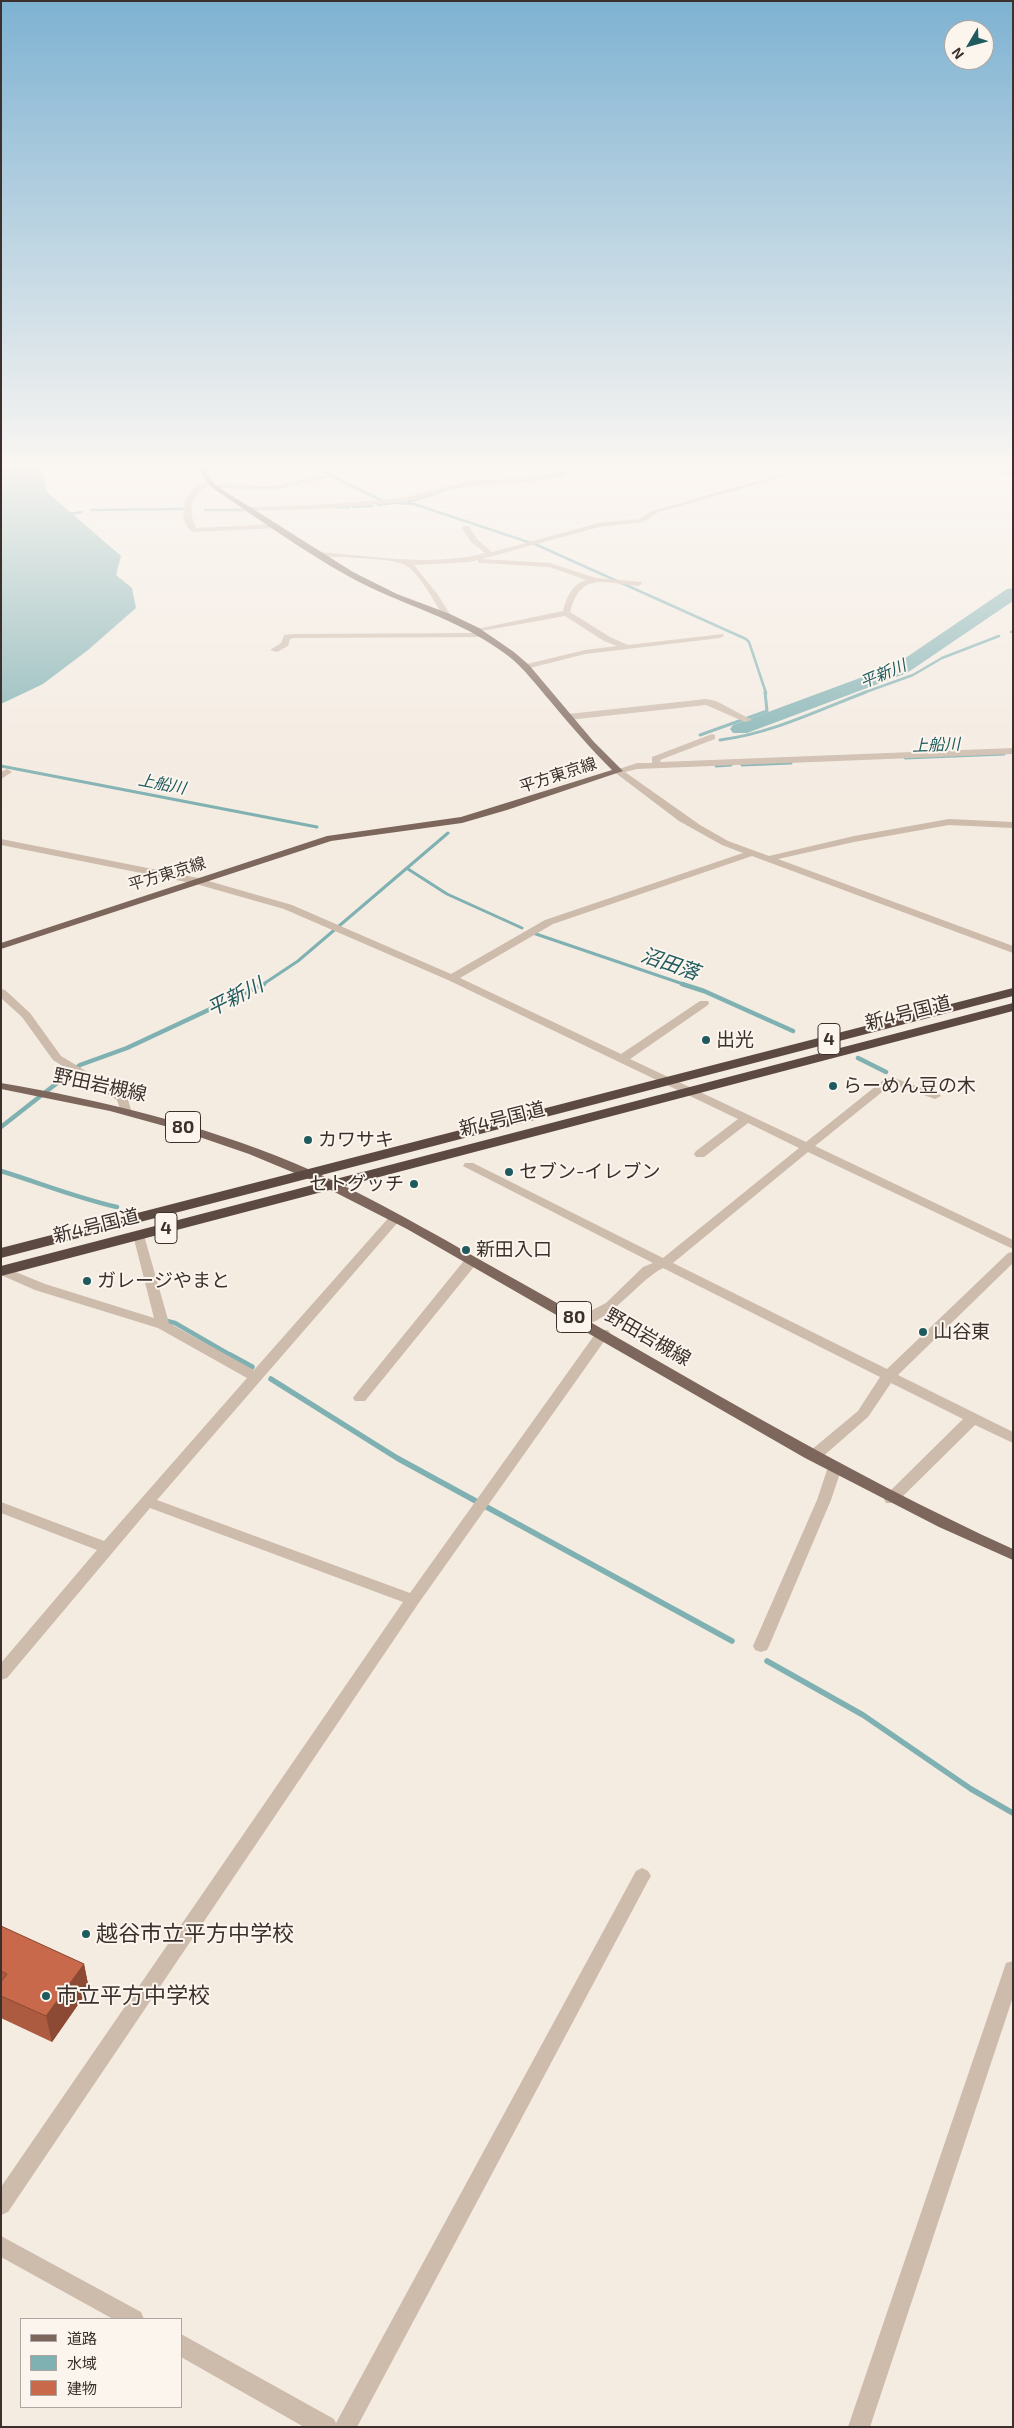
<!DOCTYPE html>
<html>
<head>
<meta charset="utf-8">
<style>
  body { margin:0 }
  #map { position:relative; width:1014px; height:2428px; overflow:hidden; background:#f4ebe1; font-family:"Exo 2","Noto Sans JP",sans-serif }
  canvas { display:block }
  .frame { position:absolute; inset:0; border:2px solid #3b302b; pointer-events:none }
  .legend { position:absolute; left:20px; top:2318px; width:162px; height:90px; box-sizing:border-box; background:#fbf5ee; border:1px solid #aea6a0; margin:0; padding:6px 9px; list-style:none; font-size:15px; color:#3b302b }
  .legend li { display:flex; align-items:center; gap:10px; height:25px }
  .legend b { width:25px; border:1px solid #aea6a0 }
  .north { position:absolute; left:944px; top:20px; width:50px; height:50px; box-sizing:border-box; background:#fbf5ee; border:1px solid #aea6a0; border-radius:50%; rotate:233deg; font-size:14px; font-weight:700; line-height:20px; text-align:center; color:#3b302b }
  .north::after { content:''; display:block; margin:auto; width:18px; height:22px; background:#1f5a5e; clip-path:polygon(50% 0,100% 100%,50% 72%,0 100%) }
</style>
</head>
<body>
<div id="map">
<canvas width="1014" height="2428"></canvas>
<div class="frame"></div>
<ul class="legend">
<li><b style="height:6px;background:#7d675c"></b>道路</li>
<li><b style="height:14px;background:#7fb0b2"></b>水域</li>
<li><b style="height:14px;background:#c8694b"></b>建物</li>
</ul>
<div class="north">N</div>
</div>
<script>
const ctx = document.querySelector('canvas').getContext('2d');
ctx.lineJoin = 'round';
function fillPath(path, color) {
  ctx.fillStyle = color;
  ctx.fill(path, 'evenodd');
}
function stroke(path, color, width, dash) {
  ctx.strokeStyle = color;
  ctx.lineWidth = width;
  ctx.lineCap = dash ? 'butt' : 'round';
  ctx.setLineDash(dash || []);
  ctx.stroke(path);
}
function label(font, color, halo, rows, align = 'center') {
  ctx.font = font + ' "Exo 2","Noto Sans JP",sans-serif';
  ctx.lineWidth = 4;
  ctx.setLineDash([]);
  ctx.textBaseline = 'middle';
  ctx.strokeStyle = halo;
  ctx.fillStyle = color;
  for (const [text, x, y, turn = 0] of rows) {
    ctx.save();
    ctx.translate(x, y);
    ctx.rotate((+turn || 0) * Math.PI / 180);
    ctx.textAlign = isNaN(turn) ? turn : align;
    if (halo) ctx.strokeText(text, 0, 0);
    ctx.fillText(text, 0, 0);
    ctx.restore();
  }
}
fillPath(new Path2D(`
  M1,464H41L47,492L121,556L116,575L132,588L136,608L88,650L43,684L1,704Z`), '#7fb0b2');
stroke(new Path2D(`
  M313,464L333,477L381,500
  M979,464L1013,475
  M585,467L598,464
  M540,479L564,474
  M408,502L441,492
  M399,503L414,504L537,545L746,639L749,642L766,693
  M378,505L401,502
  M336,507H349
  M353,507L372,506
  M91,510L183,509
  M205,510H243
  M69,514L82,512
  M1011,632L1013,631
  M863,693L913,675L942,658L999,636`), '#7fb0b2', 2.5);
stroke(new Path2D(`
  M700,735L767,711L765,692
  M720,740C770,734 819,710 866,692
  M905,758L1004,754
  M742,765L791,763
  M1,766L317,827
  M716,766L731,765
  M408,869L447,894L522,928
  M533,933L686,985
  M262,985L298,961L448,833`), '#7fb0b2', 3);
stroke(new Path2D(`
  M682,984L704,991L793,1031
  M858,1058L886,1072
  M1,1127L80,1065L127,1048L264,984
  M1,1171C40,1183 77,1198 117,1207
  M163,1320L175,1323L232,1356`), '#7fb0b2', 4.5);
stroke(new Path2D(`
  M230,1355L252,1367
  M271,1379L397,1458L732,1641
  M767,1661L863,1715L971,1789L1013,1813`), '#7fb0b2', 5.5);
fillPath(new Path2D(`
  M1013,588V601L907,673L747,733H733L730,729L733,725L895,665L1007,589Z`), '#7fb0b2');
fillPath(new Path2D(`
  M818,464H827L656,513L644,522L599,527L482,559L550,563L596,578L641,582L642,584L638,586C604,583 581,571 570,612L610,637L628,645L723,634L724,636L720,638L585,654L526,669L522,667L523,665L585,650L617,646L604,641L565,616L476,632L472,630L563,611C567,597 571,585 586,580L549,567L481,563H478V560L469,562L414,565L438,595L451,616L447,618H444C437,605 417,570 405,565C389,557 339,558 319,556L315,554L319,552C372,556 433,567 485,553L471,542L462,528L463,526H469L477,539L492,552L599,523L640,519L652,511Z
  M982,464H991L1013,471V475Z
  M582,466L584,467V469L531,482L472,485L403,502L319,509L249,511L246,509L249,507L319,505L403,498L472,481L531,478Z
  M334,473L337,475L336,476L274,490L213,488L210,485C190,494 188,509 196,528L275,524L279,526L278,528L193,532C174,521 185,480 212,482L213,484L274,486Z
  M483,633H486V637L294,638L290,639L288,646L277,652L270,650L281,643L284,635L294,634Z
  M706,699L716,701L752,720L745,722L706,705L568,720L564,717L568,714Z
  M712,734L715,735V739L660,760L661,762L1013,748V754L637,769L625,772L700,825L728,841L769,856L854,836L949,819L1013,822V828L949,825L854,842L778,859L1013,946V953L752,856L553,924L460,978L621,1054L700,1001H708L709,1003L708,1005L630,1059L806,1142L886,1078H894L939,1094L941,1096L935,1099L892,1084L815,1146L1013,1240V1249L808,1152L673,1263L887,1369L1008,1253L1013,1252V1263L898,1375L1013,1432V1443L975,1425L896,1503H886L884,1499L886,1495L963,1419L891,1383L868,1417L820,1459H810L808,1455L810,1451L858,1411L880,1377L663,1268C640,1278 603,1331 577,1324L575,1321L577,1318L606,1303L643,1267L653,1263L463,1166L465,1163H473L663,1258L799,1148L748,1123L704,1157H696L694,1154L696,1151L738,1119L448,980L284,909L196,884L1,845V839L198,878L292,905L451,974L545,920L743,853L722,845L679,821L613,771L637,763H652V757Z
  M7,769L12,772L1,779V772Z
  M1,989L5,990L30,1013L61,1056L127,1096L131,1110L129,1112H121L117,1100L53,1060L22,1017L1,998Z
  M395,1214L399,1215L401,1218L399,1221L157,1500L410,1593L598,1330H608L610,1333L418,1604L8,2212L1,2215V2187L403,1602L150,1508L7,1678L1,1680V1663L97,1550L1,1513V1502L104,1541L247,1378L158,1328L35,1290L1,1275V1266L45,1284L154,1318L133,1235L135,1232H143L169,1323L254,1370L391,1215Z
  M472,1256L478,1260L477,1263L365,1401H355L353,1398L355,1395L467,1257Z
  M835,1462L840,1463L842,1467L831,1500L769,1646L767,1650L761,1652L755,1650L753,1646L817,1500L828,1467L830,1463Z
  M642,1868L648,1871L651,1876L648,1881L357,2427H304L181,2357V2334L334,2419L336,2423L636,1871Z
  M1013,1961V1997L870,2427H848L1004,1969L1006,1963Z
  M1,2236L141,2312L144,2319H113L1,2257Z`), '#cdbbac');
fillPath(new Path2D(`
  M203,464H209L207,474L215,485L353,572L397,594L450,614L479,628L514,652L529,665L594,742L623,771L507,810L462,823L331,841L1,949V943L327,836L461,817L612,770C590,748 571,726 551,702C537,686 524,668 507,655C457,617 402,606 348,576C301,550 256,517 211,487L201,474Z
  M1,1083C101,1100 200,1124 294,1163C372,1196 444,1240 518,1281C682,1373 841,1471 1013,1549V1560L939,1527L805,1458L407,1229L309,1179L249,1154L179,1130L110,1111L1,1089Z`), '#7d675c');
fillPath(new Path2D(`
  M1013,988V996L1,1258V1248Z
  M1013,1003V1011L1,1276V1266Z`), '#5c4a42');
fillPath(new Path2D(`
  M1,1926L84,1964L89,1989L52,2042L1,2018Z`), '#ac5a40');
fillPath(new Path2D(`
  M84,1964L89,1989L52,2042L46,2016Z`), '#8c4a34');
const building = new Path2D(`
  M1,1926L84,1964L46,2016L1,1996V1982L7,1974L1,1971Z`);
fillPath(building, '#c8694b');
stroke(building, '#8c4a34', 1);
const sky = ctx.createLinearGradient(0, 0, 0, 804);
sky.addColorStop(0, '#7eb2d2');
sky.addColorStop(0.58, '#faf6f2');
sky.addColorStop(1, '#faf6f200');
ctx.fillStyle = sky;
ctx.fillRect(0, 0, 1014, 804);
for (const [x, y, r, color] of [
  [706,1040,5,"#1f5a5e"],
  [833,1086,5,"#1f5a5e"],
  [308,1140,5,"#1f5a5e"],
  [509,1172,5,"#1f5a5e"],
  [414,1184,5,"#1f5a5e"],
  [466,1250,5,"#1f5a5e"],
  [87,1281,5,"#1f5a5e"],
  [923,1332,5,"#1f5a5e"],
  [86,1934,5,"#1f5a5e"],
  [46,1996,5,"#1f5a5e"]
]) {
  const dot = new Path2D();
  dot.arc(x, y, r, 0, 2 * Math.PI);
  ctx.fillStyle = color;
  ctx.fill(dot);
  stroke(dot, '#fbf5ee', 2);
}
label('italic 16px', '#1f5a5e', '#fbf5ee', [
  ["平新川",883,674,-23],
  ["上船川",936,745,-2],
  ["上船川",162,784,11]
]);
label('16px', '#3b302b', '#fbf5ee', [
  ["平方東京線",558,775,-18],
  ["平方東京線",167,874,-17]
]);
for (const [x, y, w] of [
  [829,1039,22],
  [183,1127,35],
  [166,1228,22],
  [574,1317,35]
]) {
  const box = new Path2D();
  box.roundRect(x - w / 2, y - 15.5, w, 31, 4);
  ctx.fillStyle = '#fbf5ee';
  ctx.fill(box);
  stroke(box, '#3b302b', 1);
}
label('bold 18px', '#3b302b', null, [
  ["4",829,1039],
  ["80",183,1127],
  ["4",166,1228],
  ["80",574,1317]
]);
label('19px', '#3b302b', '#fbf5ee', [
  ["新4号国道",908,1013,-14],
  ["野田岩槻線",100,1085,12],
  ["新4号国道",502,1119,-14],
  ["新4号国道",96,1226,-14],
  ["野田岩槻線",648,1337,30]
]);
label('19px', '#3b302b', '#fbf5ee', [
  ["出光",716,1040],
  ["らーめん豆の木",843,1086],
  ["カワサキ",318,1140],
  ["セブン-イレブン",519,1172],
  ["セトグッチ",404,1184,"right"],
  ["新田入口",476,1250],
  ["ガレージやまと",97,1281],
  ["山谷東",933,1332]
], 'left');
label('italic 20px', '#1f5a5e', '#fbf5ee', [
  ["沼田落",670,964,19],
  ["平新川",235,997,-27]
]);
label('22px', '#3b302b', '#fbf5ee', [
  ["越谷市立平方中学校",96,1934],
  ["市立平方中学校",56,1996]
], 'left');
</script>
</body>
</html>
